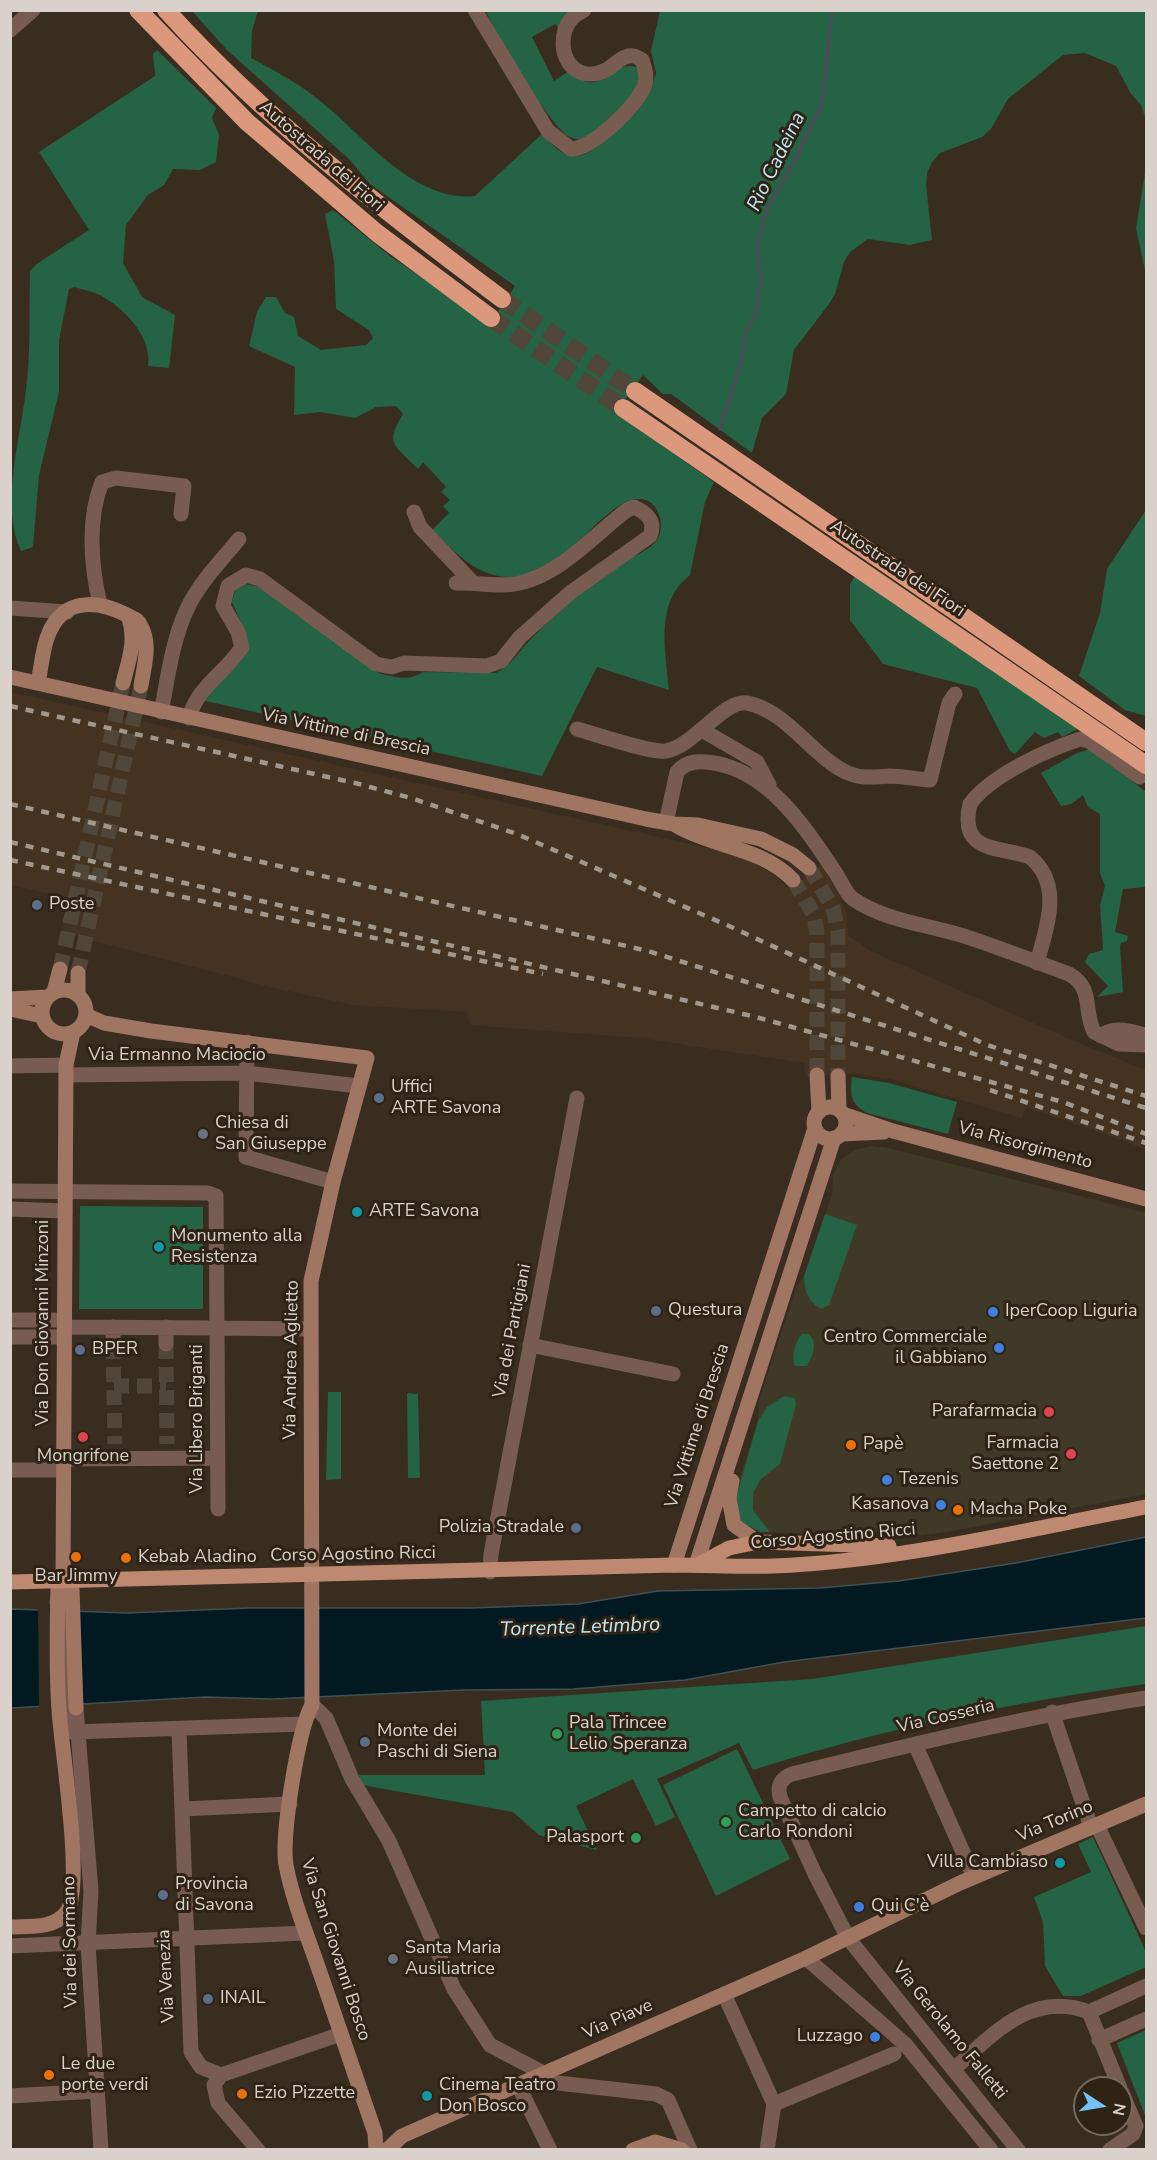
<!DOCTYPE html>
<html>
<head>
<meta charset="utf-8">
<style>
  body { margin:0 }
  #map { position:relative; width:1157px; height:2160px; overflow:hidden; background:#392d20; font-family:"Nunito Sans",sans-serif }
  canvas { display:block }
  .frame { position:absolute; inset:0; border:12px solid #dad2ca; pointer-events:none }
  .north { position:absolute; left:1073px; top:2076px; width:60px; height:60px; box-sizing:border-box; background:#2f2316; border:2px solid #73695e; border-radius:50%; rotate:102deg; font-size:16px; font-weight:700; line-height:24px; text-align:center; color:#dad2ca }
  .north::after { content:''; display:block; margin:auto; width:21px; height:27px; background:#73c1f5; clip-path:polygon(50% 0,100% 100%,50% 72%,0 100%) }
</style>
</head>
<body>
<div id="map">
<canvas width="1157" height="2160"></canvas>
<div class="frame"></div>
<div class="north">N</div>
</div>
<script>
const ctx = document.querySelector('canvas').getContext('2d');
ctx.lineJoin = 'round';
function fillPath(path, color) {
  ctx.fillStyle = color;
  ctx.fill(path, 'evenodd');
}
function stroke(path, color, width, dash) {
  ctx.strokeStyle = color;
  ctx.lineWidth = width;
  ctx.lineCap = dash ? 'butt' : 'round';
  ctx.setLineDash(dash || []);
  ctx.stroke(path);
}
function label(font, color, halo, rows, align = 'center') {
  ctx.font = font + ' "Nunito Sans",sans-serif';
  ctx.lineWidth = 6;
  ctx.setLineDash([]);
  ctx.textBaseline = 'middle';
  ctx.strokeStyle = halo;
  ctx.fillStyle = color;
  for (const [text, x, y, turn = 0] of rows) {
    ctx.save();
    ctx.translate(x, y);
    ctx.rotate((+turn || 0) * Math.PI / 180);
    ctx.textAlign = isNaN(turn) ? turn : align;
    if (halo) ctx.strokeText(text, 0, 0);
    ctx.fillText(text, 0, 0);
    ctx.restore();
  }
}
fillPath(new Path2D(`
  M871,1146L888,1148L1146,1213V1494L947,1532L911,1536L760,1532L739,1480L758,1421L759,1401L796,1288L804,1276L832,1194L833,1176L841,1160L854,1150Z`), '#413928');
fillPath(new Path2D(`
  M11,692L743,856L777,877L788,889L822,864L839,895L847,915L848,936L873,952L1072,1040L1146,1070V1149L1026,1107L1022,1118L890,1079L854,1074L805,1076L804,1063L640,1038L470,1025L467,1012L353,1005L274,988L61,932L69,898L11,885Z`), '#443321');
fillPath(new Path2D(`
  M192,11H258L252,31L251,58C277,72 302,85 324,104C366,139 415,202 475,196L542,134C550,142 558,152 568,155C595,165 638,106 652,86L656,73L651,51L660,11H1146V120L1141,105L1131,94L1116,66L1085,53L1063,55L1008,99L991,129L982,137L940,153L932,162L927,173L926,185L932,240L910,245L868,239L850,252L844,262L835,294L829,304L794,350L786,394L762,418L752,453L671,394H663L643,375L615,413L714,482L705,502L690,575C654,603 666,650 669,690L597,667L542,776L201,700L247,636L232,602L235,591L245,584L261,587L379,673C395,677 409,682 423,672L496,673C514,663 521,648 535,635C558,612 585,588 611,568C624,559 648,553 657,540C666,527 659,501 642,499C625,498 614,509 602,519C589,530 576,546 562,556C505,596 475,574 432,530L449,513L443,506L450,500L441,492L446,487L423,462L418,469C395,445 384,445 403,414L396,406L376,407L355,418L320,412L294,415L295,367L249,346L257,312L266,297H276L285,313L294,317L298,336L321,350L366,345L373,338L369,330L336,309L334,261L325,214L333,210L390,256L490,324L515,286L370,184L350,160L227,50Z
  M486,11H578L559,28L555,24L532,37L554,81L569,71C602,102 608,59 637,67C650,85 605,129 590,137C584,140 577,140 572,138C553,133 494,32 486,11Z
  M157,50L216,108L212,118L219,135L216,162L200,170L173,169L164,185L148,195L126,225L123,263L142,297L175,315L169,368L148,366C152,339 128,312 105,298C97,292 84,290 74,287L69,289L59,340V392L39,475L33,547L21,551C0,506 20,440 26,390C31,351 29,311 30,271L38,263L89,230L39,152L155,76L153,54Z
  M1146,167V275L1136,228Z
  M1146,510V716L1125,710L1079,676L1100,613L1107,569Z
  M855,576L1078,729L1062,737L1058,732L1044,738L1035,732L1015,754L1010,751L977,688L883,664L850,620V584Z
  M1091,749L1146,792V887L1123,889L1115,932L1128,936L1127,941L1121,943L1120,946L1123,992L1097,997L1108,986L1085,962L1089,954L1103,950L1100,905L1105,886L1100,873V814L1088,807L1083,795L1071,804L1061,806L1041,773L1077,753Z
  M852,1077L889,1083L957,1102L948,1134L867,1113C850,1103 850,1095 852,1077Z
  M80,1206L203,1207V1309H79Z
  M825,1214L857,1225L829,1305L821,1309C808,1302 804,1290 804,1276Z
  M802,1334H809C818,1343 813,1356 807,1366H795C791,1356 795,1342 802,1334Z
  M328,1392H341V1479L326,1480Z
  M407,1393L418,1394L420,1478H408Z
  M784,1396L795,1398L796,1404L780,1464L761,1479L753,1493V1510L770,1532H760L741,1522L736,1498L758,1421L767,1407Z
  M1146,1626V1684C1014,1702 881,1729 753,1770L739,1743L657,1779L675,1817L656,1826L633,1779L576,1806L597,1850L539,1835L513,1812L362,1785L359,1775H485L481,1701L812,1679Z
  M737,1749L790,1859L716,1896L663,1785Z
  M1093,1837L1146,1952V1967L1081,1996H1063L1045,1966L1043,1922L1034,1897L1091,1872L1078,1844Z
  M1146,2030V2118L1117,2043Z`), '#246343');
const water = new Path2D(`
  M1146,1537V1618L784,1662L685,1680L574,1689L464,1690L272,1699L205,1697L11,1708V1609L128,1613L249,1608H472L578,1604L658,1591L820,1588L899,1581L1016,1563Z`);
fillPath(water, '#011921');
stroke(water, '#425054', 1.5);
fillPath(new Path2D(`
  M38,1608L77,1609L79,1708L39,1711Z`), '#392d20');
stroke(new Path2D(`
  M720,428L742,360L745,335L757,311L761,278L757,245L768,208L795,160L822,103L832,10`), '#425054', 4.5);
stroke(new Path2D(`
  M113,1344L115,1444
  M166,1344L167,1444
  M114,1386H166`), '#51463a', 15, [15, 8]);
stroke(new Path2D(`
  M809,868L833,908L838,931V1076
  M793,880L813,913L817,932V1075
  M60,969L123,683
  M78,973L141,686`), '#51463a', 15, [15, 8]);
stroke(new Path2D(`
  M502,299L635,391
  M491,318L623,408`), '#51463a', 18, [18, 9]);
stroke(new Path2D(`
  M475,10L548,131L571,149C593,149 636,106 644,87C648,78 645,68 642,60C637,57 634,55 628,56C619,58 613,67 604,71C575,83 557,57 565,30C568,20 575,15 584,10
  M10,30L33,10
  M414,512L420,527L473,583
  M100,604C91,567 87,519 102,482L116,478L184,486L181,514
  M10,608L67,612
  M161,712C168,678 172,641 187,609C199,583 221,561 239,539
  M189,718C197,687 225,673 242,647L238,632L223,606L228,586L246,575L260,579L376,664L392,667L404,663L487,666L501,661L520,637L571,592L650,536C656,521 647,513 634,507L627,510C594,535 562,573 520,583C498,588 478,582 456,583
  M577,729C595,734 650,753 666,751C693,747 724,699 747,703C788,711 812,757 848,773C862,779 874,777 889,776C902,776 916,779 930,780L949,703L955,694
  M702,730L757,762L769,785
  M666,823L677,772C687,760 700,761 714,763C769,772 804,826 833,869C840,878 845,893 853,899C887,922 932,925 970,938C1003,949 1036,962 1069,974C1094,988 1083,1010 1094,1032L1119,1044L1146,1045
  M1037,963C1046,928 1064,885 1030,857C1000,846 958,854 970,804C991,775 1047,750 1080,739L1089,741L1140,777
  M1101,1036C1114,1025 1132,1032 1146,1035
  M247,1042L246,1157L333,1182
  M10,1066L66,1065
  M66,1075L246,1073L359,1086
  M10,1191L208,1193L216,1196L217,1328L64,1327
  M10,1209L65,1211
  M10,1320H64
  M113,1327V1344
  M10,1337H64
  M166,1344V1327
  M530,1345L673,1374
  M63,1459L217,1458
  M10,1470H63
  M218,1509L217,1328L309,1329
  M490,1572L491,1554L577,1098
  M57,1602L65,1620L67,1724L72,1732L303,1724
  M312,1705L326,1718L352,1779L389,1841L454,1989L490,2045L545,2074L549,2082L656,2094L668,2100L690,2150
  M76,1708L91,1891L88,1944L101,2150
  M1052,1712L1091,1827
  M179,1730L191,2052L201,2067L221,2075
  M915,1744L974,1877
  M182,1809L290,1804
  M1097,1825L1146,1928
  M10,1946L306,1933
  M806,1958L905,2044L991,2150
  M724,1994L774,2104L767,2150
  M1089,2012L1120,2088
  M1089,2012L1146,1986
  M1099,2040L1146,2019
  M954,2069C993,2034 1032,1990 1089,2012
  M221,2075L341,2034
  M221,2075L214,2085L218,2103L258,2150
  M518,2085L550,2150
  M10,2096L97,2091
  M774,2104L894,2054
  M1018,2150L848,1938L815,1874L780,1797C777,1786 781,1778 792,1774C910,1745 1027,1716 1146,1698
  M1110,2150L1133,2134L1136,2126L1121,2091`), '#785c51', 15);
stroke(new Path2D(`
  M10,677L646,819L674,824L698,825L761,839L793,855L809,868
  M38,683C42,664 43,641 53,625C71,596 103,603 127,615C134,619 138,619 141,626C151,645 144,666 141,686
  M123,683C129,660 137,639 128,616
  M677,826C715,848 761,847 793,880
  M78,973V994
  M42 1012a22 22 0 1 1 44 0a22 22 0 1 1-44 0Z
  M54,992L60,969
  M10,999L47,997
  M10,1009L42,1016
  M86,1015L104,1023L151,1031L367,1058L333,1182L311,1281L312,1705C298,1730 281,1837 286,1865C292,1897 305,1930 316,1961C336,2018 355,2075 375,2133L376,2150
  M817,1075L819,1112
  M838,1076L839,1110
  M814 1123a16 16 0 1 1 32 0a16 16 0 1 1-32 0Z
  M843,1114L893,1131L1146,1199
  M841,1134L884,1132
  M732,1481L729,1498L734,1525L758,1542
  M674,1565L815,1128
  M696,1565L834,1138
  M63,1581L66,1065L73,1032
  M63,1581L72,1589L76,1708
  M10,1927C30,1926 53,1929 66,1913C85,1889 61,1747 59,1710C56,1669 57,1627 58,1586L63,1581
  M387,2150L402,2136L806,1958L960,1883L1146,1804
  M633,2150L655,2142L682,2150`), '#a07562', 15);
stroke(new Path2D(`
  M699,1564L729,1548L758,1542L889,1546
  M10,1582L674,1565C707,1565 740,1567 774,1566C899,1561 1024,1530 1146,1507`), '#bf8870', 15);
stroke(new Path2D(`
  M138,10L247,122L377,233L491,318
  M166,10C266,120 383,210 502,299
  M635,391L1146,742
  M623,408L1146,765`), '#db987c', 18);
stroke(new Path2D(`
  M10,706L355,783L411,798L517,834L729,926L987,1045L1146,1096
  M10,804L648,951L1146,1108
  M10,842L756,1017L1063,1102L1146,1134
  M10,860L543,974
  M990,1090L1146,1143`), '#a0978d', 4.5, [8, 8]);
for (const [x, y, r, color] of [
  [37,905,6,"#5c6f8a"],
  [379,1098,6,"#5c6f8a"],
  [203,1134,6,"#6b7280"],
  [357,1212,6,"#0f9aa8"],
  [159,1247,6,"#0f9aa8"],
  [656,1311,6,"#5c6f8a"],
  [993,1312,6,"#3f7fe0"],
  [999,1348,6,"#3f7fe0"],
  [80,1350,6,"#5c6f8a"],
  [1049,1412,6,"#e0444e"],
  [83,1437,6,"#e0444e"],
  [851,1445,6,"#e8710a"],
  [1071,1454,6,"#e0444e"],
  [887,1480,6,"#3f7fe0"],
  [941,1505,6,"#3f7fe0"],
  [958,1510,6,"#e8710a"],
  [576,1528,6,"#5c6f8a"],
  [76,1557,6,"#e8710a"],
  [126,1558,6,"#e8710a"],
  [557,1734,6,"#2e9e5b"],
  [365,1742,6,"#5c6f8a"],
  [726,1822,6,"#2e9e5b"],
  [636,1838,6,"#2e9e5b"],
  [1060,1863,6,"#0f9aa8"],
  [163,1895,6,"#5c6f8a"],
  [859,1907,6,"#3f7fe0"],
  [393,1959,6,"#6b7280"],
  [208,1999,6,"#5c6f8a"],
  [875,2037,6,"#3f7fe0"],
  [49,2075,6,"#e8710a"],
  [242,2094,6,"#e8710a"],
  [427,2096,6,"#0f9aa8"]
]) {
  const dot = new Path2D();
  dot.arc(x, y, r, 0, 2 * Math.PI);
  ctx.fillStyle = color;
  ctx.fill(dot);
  stroke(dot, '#2f2316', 2);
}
label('18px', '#dad2ca', '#2f2316', [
  ["Autostrada dei Fiori",321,157,41],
  ["Autostrada dei Fiori",897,569,34],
  ["Via Vittime di Brescia",346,733,12],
  ["Via Ermanno Maciocio",177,1056],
  ["Via Risorgimento",1025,1146,15],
  ["Via Don Giovanni Minzoni",44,1323,-90],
  ["Via dei Partigiani",513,1331,-79],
  ["Via Andrea Aglietto",292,1360,-89],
  ["Via Libero Briganti",198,1419,-90],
  ["Via Vittime di Brescia",698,1426,-72],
  ["Corso Agostino Ricci",833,1537,-5],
  ["Corso Agostino Ricci",353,1555,-1],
  ["Via Cosseria",946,1717,-13],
  ["Via Torino",1055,1822,-23],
  ["Via dei Sormano",71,1942,-91],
  ["Via San Giovanni Bosco",335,1950,72],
  ["Via Venezia",167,1976,-93],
  ["Via Piave",618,2020,-24],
  ["Via Gerolamo Falletti",949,2031,51]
]);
label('18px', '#dad2ca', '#2f2316', [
  ["Poste",49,905],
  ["Uffici",391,1088],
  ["ARTE Savona",391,1109],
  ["Chiesa di",215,1124],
  ["San Giuseppe",215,1145],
  ["ARTE Savona",369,1212],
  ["Monumento alla",171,1237],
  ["Resistenza",171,1258],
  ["Questura",668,1311],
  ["IperCoop Liguria",1005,1312],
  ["Centro Commerciale",987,1338,"right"],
  ["il Gabbiano",987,1359,"right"],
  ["BPER",92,1350],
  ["Parafarmacia",1037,1412,"right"],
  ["Farmacia",1059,1444,"right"],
  ["Saettone 2",1059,1465,"right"],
  ["Papè",863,1445],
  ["Mongrifone",83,1457,"center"],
  ["Tezenis",899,1480],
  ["Kasanova",929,1505,"right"],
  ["Macha Poke",970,1510],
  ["Polizia Stradale",564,1528,"right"],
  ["Kebab Aladino",138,1558],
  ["Bar Jimmy",76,1577,"center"],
  ["Pala Trincee",569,1724],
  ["Lelio Speranza",569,1745],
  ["Monte dei",377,1732],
  ["Paschi di Siena",377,1753],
  ["Campetto di calcio",738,1812],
  ["Carlo Rondoni",738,1833],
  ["Palasport",624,1838,"right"],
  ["Villa Cambiaso",1048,1863,"right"],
  ["Provincia",175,1885],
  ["di Savona",175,1906],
  ["Qui C'è",871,1907],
  ["Santa Maria",405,1949],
  ["Ausiliatrice",405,1970],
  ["INAIL",220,1999],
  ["Luzzago",863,2037,"right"],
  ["Le due",61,2065],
  ["porte verdi",61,2086],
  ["Cinema Teatro",439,2086],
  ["Don Bosco",439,2107],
  ["Ezio Pizzette",254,2094]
], 'left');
label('italic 20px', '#bee7f7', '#2f2316', [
  ["Rio Cadeina",777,162,-64],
  ["Torrente Letimbro",580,1628,-2]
]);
</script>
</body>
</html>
